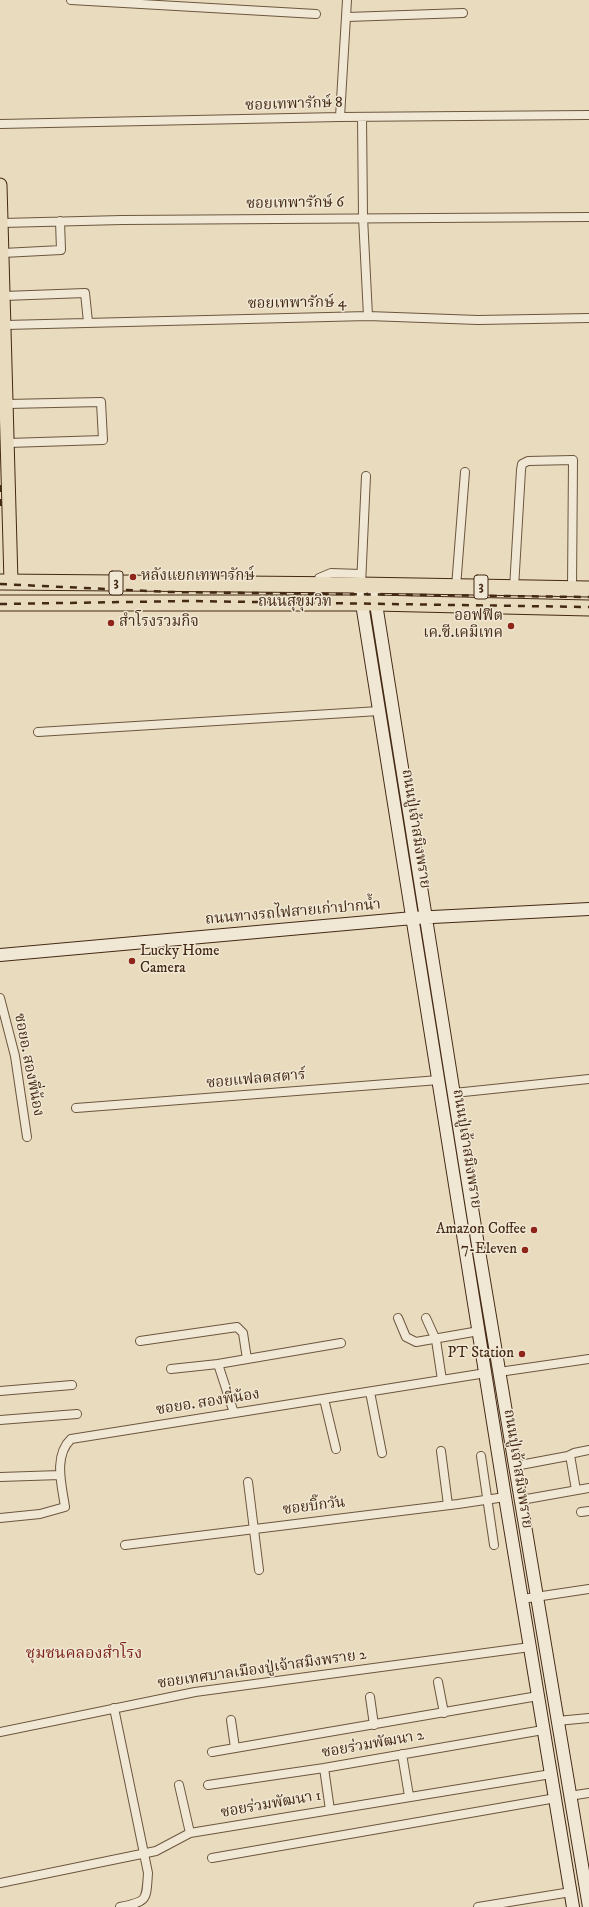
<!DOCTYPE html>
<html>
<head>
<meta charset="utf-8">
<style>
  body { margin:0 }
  canvas { display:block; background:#e8dbbe }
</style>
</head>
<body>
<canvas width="589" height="1907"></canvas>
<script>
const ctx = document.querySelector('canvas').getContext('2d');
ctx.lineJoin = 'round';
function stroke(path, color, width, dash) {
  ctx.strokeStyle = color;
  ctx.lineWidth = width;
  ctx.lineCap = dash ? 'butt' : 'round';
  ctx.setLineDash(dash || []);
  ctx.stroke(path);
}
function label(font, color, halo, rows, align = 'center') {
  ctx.font = font + ' "IM FELL DW Pica","Noto Serif Thai",serif';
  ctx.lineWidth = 3;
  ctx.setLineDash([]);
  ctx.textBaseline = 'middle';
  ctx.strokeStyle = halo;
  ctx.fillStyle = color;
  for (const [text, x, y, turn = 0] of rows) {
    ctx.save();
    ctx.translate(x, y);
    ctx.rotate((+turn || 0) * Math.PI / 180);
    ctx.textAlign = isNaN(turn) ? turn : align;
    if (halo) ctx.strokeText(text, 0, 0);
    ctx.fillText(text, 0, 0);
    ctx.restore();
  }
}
const street = new Path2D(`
  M71,0L316,14
  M347,17L463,13
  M340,117L347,0
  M362,117L363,217L368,316
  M0,124L340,117L589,115
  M2,223L122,220L589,217
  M3,253L61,250L60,221
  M4,296L85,293L88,322
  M5,325L368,316L478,320L589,318
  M7,404L101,402L103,440L8,443
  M318,585L319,578L331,573L361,574
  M361,585L366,476
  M456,587L465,472
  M514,588L521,470L522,464L528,461L573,460L572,589
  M38,732L379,711
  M0,998L15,1056L27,1137
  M454,1093L589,1079
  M76,1108L439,1080
  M398,1318L406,1337L416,1342L479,1331
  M426,1318L436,1340L442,1380
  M140,1341L237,1327L243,1333L247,1359
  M218,1364L341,1343
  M171,1369L218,1364L234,1413
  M499,1372L589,1359
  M0,1391L72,1385
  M370,1392L382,1453
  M324,1399L336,1449
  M0,1420L77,1414
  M441,1451L448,1505
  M570,1455L576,1490
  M481,1456L494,1545
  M515,1466L568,1456L574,1453L589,1450
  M0,1477L60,1475
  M248,1482L259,1570
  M521,1500L589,1488
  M581,1512L589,1511
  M0,1518L40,1514L65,1507C62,1486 53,1456 71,1439L486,1373
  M125,1545L458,1504L505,1497
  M522,1599L589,1589
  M438,1682L444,1713
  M370,1697L374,1725
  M114,1708L148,1873C146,1901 148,1901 120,1907
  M231,1720L235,1748
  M557,1721L589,1718
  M0,1732L195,1692L530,1647
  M212,1752L538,1696
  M402,1754L409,1796
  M324,1768L330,1810
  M179,1785L190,1833
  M208,1785L324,1768L543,1730
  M569,1796L589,1793
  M212,1858L556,1798
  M0,1883L156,1851L190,1833L551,1774
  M478,1907L571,1892`);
const secondary = new Path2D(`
  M359,585L505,1497L573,1907
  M373,585L476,1233L589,1907
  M0,955L413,918L589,909`);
const primary = new Path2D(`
  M0,185L11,582`);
const highway = new Path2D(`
  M0,582L359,585L589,589
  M0,603H375L589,608`);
stroke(street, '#6d563e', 10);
stroke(secondary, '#442914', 14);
stroke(primary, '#442914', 15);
stroke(highway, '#442914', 17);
stroke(street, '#f0e8d5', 8);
stroke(secondary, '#f0e8d5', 12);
stroke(primary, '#e8dbbe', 13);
stroke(highway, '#e8dbbe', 15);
stroke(new Path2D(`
  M0,485L1,513
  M0,584L170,592L589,597
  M0,604L189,601L589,607`), '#442914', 2.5, [7, 7]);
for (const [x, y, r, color] of [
  [133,577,4,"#8f2418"],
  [111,623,4,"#8f2418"],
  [511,626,4,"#8f2418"],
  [132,961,4,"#8f2418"],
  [534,1230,4,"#8f2418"],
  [525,1250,4,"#8f2418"],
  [522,1354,4,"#8f2418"]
]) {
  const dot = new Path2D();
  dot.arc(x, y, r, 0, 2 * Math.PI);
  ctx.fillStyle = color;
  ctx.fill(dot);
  stroke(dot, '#f0e8d5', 1.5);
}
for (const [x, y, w] of [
  [116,583,14],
  [481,587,14]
]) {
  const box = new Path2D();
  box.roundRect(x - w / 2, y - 12, w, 24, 3);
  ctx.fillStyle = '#f0e8d5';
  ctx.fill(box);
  stroke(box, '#442914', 1);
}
label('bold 14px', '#442914', null, [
  ["3",116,583],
  ["3",481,587]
]);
label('15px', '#442914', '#f0e8d5', [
  ["ซอยเทพารักษ์ 8",294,105,-2],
  ["ซอยเทพารักษ์ 6",295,204,-1],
  ["ซอยเทพารักษ์ 4",297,304,-1],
  ["ถนนสุขุมวิท",295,603],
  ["ถนนปู่เจ้าสมิงพราย",415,829,81],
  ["ถนนทางรถไฟสายเก่าปากน้ำ",293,913,-5],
  ["ซอยอ. สองพี่น้อง",28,1065,79],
  ["ซอยแฟลตสตาร์",256,1080,-5],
  ["ถนนปู่เจ้าสมิงพราย",466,1149,81],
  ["ซอยอ. สองพี่น้อง",208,1403,-9],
  ["ถนนปู่เจ้าสมิงพราย",517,1469,81],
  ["ซอยบิ๊กวัน",314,1507,-7],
  ["ซอยเทศบาลเมืองปู่เจ้าสมิงพราย 2",262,1670,-8],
  ["ซอยร่วมพัฒนา 2",373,1745,-10],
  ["ซอยร่วมพัฒนา 1",271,1805,-10]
]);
label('15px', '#442914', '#f0e8d5', [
  ["หลังแยกเทพารักษ์",141,577,"left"],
  ["ออฟฟิต",503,617],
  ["เค.ซี.เคมิเทค",503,634],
  ["สำโรงรวมกิจ",119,623,"left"],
  ["Lucky Home",140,952,"left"],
  ["Camera",140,969,"left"],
  ["Amazon Coffee",526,1230],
  ["7-Eleven",517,1250],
  ["PT Station",514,1354]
], 'right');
label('16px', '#7a1f14', '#f0e8d5', [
  ["ชุมชนคลองสำโรง",84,1655]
]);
</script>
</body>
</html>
